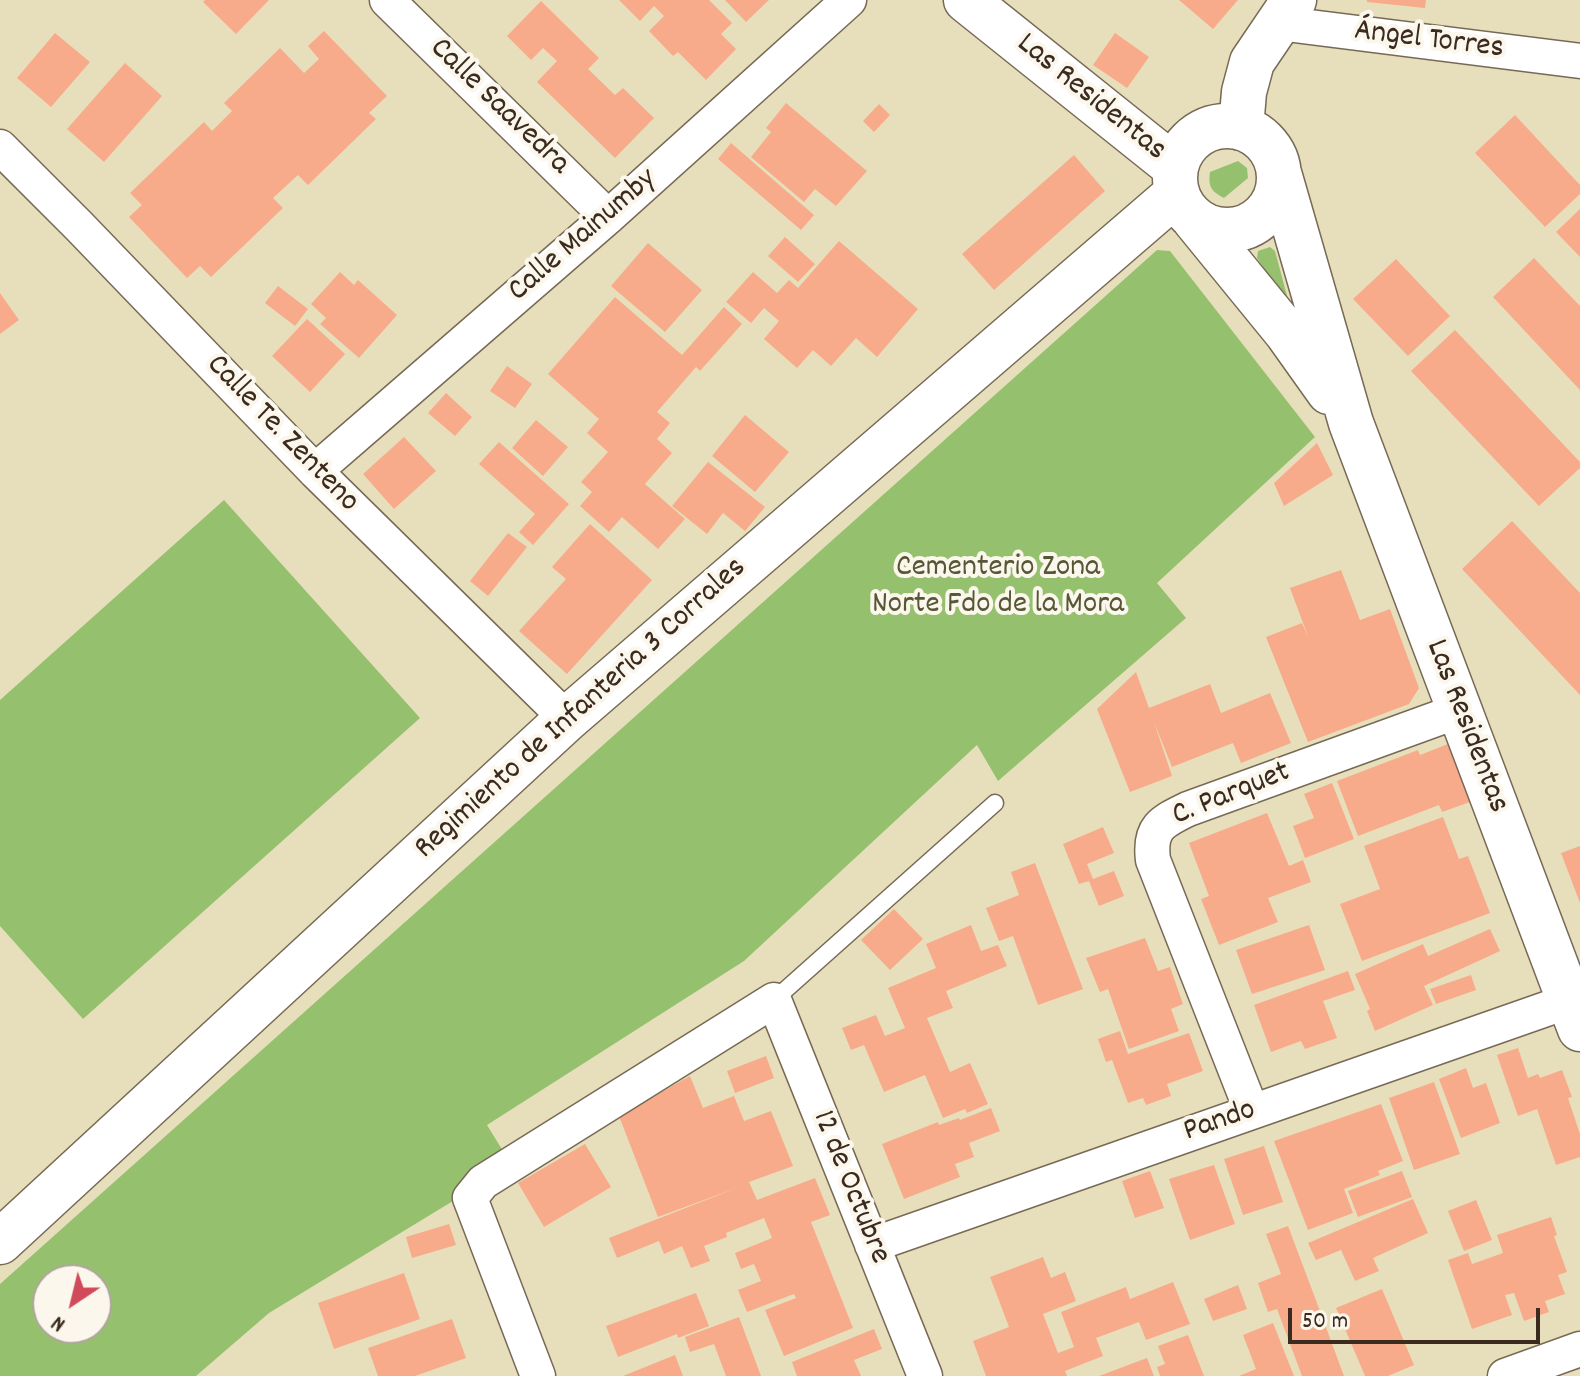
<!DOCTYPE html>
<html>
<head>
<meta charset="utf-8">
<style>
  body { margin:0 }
  #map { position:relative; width:1580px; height:1376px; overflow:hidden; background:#e7dfbb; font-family:Dekko,sans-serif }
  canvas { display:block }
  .north { position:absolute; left:32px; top:1264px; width:80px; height:80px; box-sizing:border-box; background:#fbf7ec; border:2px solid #aea59a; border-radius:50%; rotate:215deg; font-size:22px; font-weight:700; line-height:32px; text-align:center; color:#3b2a1e }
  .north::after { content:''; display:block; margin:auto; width:28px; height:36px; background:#d1495b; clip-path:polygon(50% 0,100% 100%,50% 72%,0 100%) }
  .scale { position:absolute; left:1288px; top:1308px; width:252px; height:36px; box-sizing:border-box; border:4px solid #3b2a1e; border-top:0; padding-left:10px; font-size:24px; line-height:28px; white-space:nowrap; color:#3b2a1e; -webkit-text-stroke:6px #fbf7ec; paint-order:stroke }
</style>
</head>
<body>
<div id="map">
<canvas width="1580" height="1376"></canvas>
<div class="north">N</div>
<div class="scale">50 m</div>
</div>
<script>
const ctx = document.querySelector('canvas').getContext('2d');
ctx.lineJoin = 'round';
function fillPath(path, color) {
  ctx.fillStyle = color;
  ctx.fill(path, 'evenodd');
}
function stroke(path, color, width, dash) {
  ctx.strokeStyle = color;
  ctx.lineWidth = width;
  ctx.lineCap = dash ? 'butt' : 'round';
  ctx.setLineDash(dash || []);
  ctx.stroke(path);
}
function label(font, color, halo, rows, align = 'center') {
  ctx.font = font + ' Dekko,sans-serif';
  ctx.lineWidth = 8;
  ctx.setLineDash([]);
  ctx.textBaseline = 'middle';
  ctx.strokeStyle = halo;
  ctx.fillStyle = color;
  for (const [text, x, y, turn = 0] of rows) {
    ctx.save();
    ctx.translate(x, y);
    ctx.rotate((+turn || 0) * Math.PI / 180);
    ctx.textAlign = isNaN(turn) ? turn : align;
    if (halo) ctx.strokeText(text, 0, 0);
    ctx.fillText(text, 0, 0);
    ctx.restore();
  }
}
fillPath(new Path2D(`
  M1238,161L1247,168L1248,178L1224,198C1211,191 1208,187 1210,172Z
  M1270,247L1275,251L1290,307L1257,258L1258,251Z
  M1157,250L1170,251L1315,437L1157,583L1186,618L998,781L977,745L744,961L487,1125L503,1151C481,1166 460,1174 453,1201L269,1313L196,1376H0V1284ZM48,1280H96V1328H48Z
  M224,500L420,718L83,1019L0,926V700Z`), '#95c16f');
fillPath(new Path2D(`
  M205,0H269L236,34L203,2Z
  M619,0H709L732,23L721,34L736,49L706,80L678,52L673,56L649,31L664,16L654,6L640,21Z
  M725,0H769L746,22Z
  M1179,0H1238L1213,29Z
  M1367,0H1426L1425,8L1367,2Z
  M541,1L599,58L588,69L615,95L623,88L654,118L615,158L537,82L557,61L543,48L531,60L507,36Z
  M324,31L387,96L369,113L376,119L308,185L298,175L273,198L283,208L211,277L200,266L187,278L129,217L142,205L130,193L204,122L212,131L232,111L224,103L280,48L304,73L319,59L308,46Z
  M55,33L90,62L51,107L17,78Z
  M1115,33L1149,57L1127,88L1093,65Z
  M125,63L162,96L104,162L67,129Z
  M786,103L867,171L836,206L815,189L804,202L751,157L771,132L766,128Z
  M879,104L890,115L874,132L863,121Z
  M1515,115L1580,185V194L1545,227L1475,153Z
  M731,143L814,215L801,230L718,159Z
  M1074,155L1105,191L994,290L962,254Z
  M1580,209V257L1556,232Z
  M785,237L815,264L798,282L768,256Z
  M839,241L918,309L877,357L856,338L831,366L813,350L797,368L764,339L779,321L764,308L751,323L726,302L753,272L777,293L789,280L798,288Z
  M648,243L702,290L665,332L611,286Z
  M1534,258L1580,306V390L1493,297Z
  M1396,259L1450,316L1408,356L1353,299Z
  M340,272L354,285L358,280L397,315L359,358L320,324L326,318L311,304Z
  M278,286L308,309L295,326L265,303Z
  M0,293L19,320L0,334Z
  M615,297L682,355L724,307L742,324L700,371L696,367L657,412L670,423L657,439L672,453L645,484L685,519L658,549L622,517L609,532L580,506L592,492L581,482L608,452L587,433L599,419L548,374Z
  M307,319L345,354L310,392L272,356Z
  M1455,330L1580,462V468L1539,506L1411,371Z
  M507,366L532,384L515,408L490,391Z
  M446,393L472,417L455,436L428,413Z
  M745,415L789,452L755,492L712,456Z
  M536,420L568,447L543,476L512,448Z
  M404,437L436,471L394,509L363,474Z
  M499,442L569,504L533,545L519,532L535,514L479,464Z
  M1317,443L1333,475L1284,506L1274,483Z
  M708,462L765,507L745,531L723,513L707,534L672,506Z
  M1512,521L1580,593V695L1462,569Z
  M590,524L652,580L567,674L519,631L566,579L552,567Z
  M508,533L527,547L488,596L470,581Z
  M1341,570L1360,620L1390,609L1419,688L1409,704L1308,742L1266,637L1302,623L1309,639L1290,588Z
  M1136,672L1149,708L1210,684L1221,713L1270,693L1291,743L1241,763L1233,743L1172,767L1154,722L1172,776L1130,792L1097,709Z
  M1448,744L1470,802L1442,812L1439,805L1358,836L1337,781L1418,750L1420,755Z
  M1332,783L1354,839L1305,858L1293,826L1314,818L1304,794Z
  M1267,813L1289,866L1303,860L1311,882L1268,898L1278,922L1219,945L1201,899L1209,896L1189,843Z
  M1443,817L1459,859L1468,856L1490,913L1362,961L1340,904L1380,889L1364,846Z
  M1103,827L1114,853L1087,864L1093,879L1114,871L1124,896L1099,906L1089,881L1079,884L1063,844Z
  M1580,846V903L1561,853Z
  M1035,863L1083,989L1038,1005L1013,936L999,941L986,908L1019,895L1011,872Z
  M894,909L923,939L890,970L861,940Z
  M971,925L981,951L998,945L1007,966L946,991L953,1008L927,1018L950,1072L970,1063L988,1104L967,1113L965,1109L943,1118L925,1075L884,1092L864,1045L851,1050L842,1028L876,1015L885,1036L905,1028L888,988L936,968L926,944Z
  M1309,925L1325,970L1252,994L1236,950Z
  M1490,929L1500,951L1424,986L1433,1005L1375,1031L1367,1011L1370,1009L1355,974L1423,944L1428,956Z
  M1145,938L1158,971L1170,967L1183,1004L1171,1009L1179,1031L1129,1049L1108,989L1100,992L1086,958Z
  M1348,971L1355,990L1323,1001L1337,1038L1305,1049L1301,1041L1271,1052L1254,1005Z
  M1471,975L1476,990L1436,1004L1430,989Z
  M1120,1031L1128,1054L1189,1033L1203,1071L1167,1084L1171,1096L1146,1105L1143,1098L1128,1103L1112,1060L1106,1062L1098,1039Z
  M1518,1048L1528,1078L1538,1074L1540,1078L1562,1070L1572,1097L1568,1098L1580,1134V1157L1556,1165L1537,1109L1518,1116L1497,1055Z
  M766,1056L774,1078L735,1093L727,1071Z
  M1466,1068L1473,1088L1486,1083L1500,1123L1461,1138L1439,1079Z
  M690,1076L703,1108L734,1096L744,1121L771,1111L793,1166L749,1182L757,1200L815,1178L830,1215L811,1222L853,1328L784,1356L765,1310L796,1298L794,1294L747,1312L738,1290L761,1281L754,1264L741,1269L735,1253L772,1238L764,1218L726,1233L727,1237L704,1246L710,1261L691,1268L682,1246L664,1254L659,1241L617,1258L609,1238L739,1187L658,1217L619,1116Z
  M1434,1082L1460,1154L1414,1170L1389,1098Z
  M1381,1104L1403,1161L1378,1171L1380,1175L1344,1189L1353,1213L1308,1230L1274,1141Z
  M991,1108L1000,1131L969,1143L974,1157L955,1164L960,1177L904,1199L882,1144L938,1122L939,1125L959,1118L960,1120Z
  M585,1144L611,1187L544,1227L518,1183Z
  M1264,1146L1283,1202L1243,1215L1224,1159Z
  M1214,1165L1235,1224L1190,1240L1169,1179Z
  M1150,1171L1164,1208L1135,1218L1122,1181Z
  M1402,1171L1412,1197L1358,1217L1348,1191Z
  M1413,1199L1428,1233L1373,1258L1379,1271L1355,1281L1341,1250L1316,1260L1308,1243Z
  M1476,1200L1492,1240L1464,1251L1448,1211Z
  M1551,1217L1557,1235L1554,1236L1567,1272L1558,1275L1565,1294L1545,1301L1549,1312L1524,1321L1514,1293L1505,1295L1512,1315L1472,1329L1448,1260L1468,1253L1472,1264L1503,1253L1497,1235Z
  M449,1224L456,1245L412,1258L406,1237Z
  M1288,1226L1314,1295L1344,1376H1302L1277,1309L1268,1312L1258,1283L1281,1274L1266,1234Z
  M1043,1257L1051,1278L1065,1272L1076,1301L1043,1314L1058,1353L1074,1347L1061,1312L1126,1287L1130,1299L1173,1282L1190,1324L1146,1340L1139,1322L1096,1338L1103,1356L1065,1371L1067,1376H986L973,1341L1009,1327L990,1277Z
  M404,1273L420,1319L334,1349L318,1303Z
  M1238,1285L1247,1309L1213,1321L1204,1299Z
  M1382,1289L1414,1365L1388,1376H1365L1336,1308Z
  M696,1293L709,1326L678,1338L677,1334L618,1357L606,1326Z
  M739,1317L761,1376H726L714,1344L690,1352L685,1337Z
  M452,1319L466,1358L415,1376H378L368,1348Z
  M1273,1323L1294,1376H1239L1256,1369L1243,1335Z
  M874,1329L882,1349L854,1360L861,1376H797L792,1362Z
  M1188,1335L1204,1376H1160L1157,1367L1165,1364L1158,1346Z
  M675,1355L683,1376H623Z
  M1147,1358L1154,1376H1099Z`), '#f8ab8a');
const lane = new Path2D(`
  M774,1000L995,803`);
const street = new Path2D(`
  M387,0L608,217
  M1278,23L1580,61
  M0,147L79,226L315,471L567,719
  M315,471L608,217L849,0
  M1252,1112L1153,860C1149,828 1161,822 1188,809L1458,711
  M872,1245L1569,1001
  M538,1376L470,1198L483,1182L774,1000L925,1376
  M1505,1376L1580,1349`);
const secondary = new Path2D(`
  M966,0L1176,168
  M1175 178a52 52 0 1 1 104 0a52 52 0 1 1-104 0Z
  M1241,128L1244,92L1252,62L1294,0
  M1279,173L1351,423L1580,1029
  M1194,219L1287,333L1329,392
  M0,1242L567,719L1177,193`);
stroke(lane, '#776955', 19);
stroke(street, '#776955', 37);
stroke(secondary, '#776955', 47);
stroke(lane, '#fff', 16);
stroke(street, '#fff', 34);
stroke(secondary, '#fff', 44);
label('32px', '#3b2a1e', '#fbf7ec', [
  ["Ángel Torres",1429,42,7],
  ["Las Residentas",1090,99,39],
  ["Calle Saavedra",498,108,44],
  ["Calle Mainumby",584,237,-41],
  ["Calle Te. Zenteno",281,435,46],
  ["Regimiento de Infanteria 3 Corrales",582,710,-42],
  ["Las Residentas",1465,727,69],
  ["C. Parquet",1232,796,-22],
  ["Pando",1220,1123,-19],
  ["12 de Octubre",849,1188,68]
]);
label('32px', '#565736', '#fbf7ec', [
  ["Cementerio Zona",998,570],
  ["Norte Fdo de la Mora",998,607]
]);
</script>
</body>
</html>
